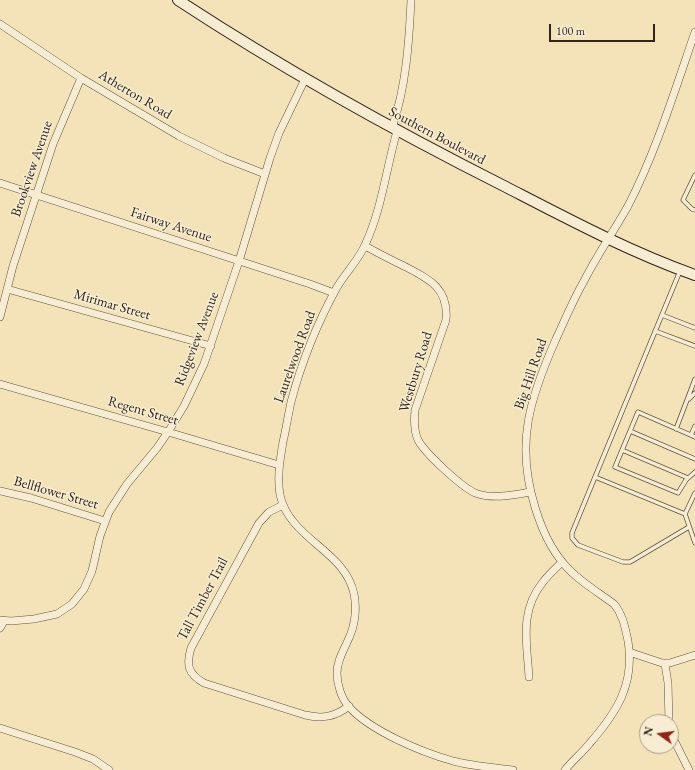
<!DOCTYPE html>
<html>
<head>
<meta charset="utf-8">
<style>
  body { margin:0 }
  #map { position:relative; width:695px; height:770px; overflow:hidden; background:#f4e3b9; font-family:"EB Garamond",serif }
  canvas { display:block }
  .north { position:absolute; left:639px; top:714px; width:40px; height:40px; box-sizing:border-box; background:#f8edd2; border:1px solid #a89d88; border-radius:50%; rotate:284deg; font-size:11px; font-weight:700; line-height:16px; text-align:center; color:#312419 }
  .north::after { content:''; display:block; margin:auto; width:14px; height:18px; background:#8f2418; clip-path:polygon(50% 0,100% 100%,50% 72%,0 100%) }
  .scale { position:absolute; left:549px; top:24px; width:106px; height:18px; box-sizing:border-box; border:2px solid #312419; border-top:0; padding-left:5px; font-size:12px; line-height:14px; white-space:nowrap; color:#312419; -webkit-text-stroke:3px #f8edd2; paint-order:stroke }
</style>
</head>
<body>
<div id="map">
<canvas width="695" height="770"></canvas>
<div class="north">N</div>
<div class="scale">100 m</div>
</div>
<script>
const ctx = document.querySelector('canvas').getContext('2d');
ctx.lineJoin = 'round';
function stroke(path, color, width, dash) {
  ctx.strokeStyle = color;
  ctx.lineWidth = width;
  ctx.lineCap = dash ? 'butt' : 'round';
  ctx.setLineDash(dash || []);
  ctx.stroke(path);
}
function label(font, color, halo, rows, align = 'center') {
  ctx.font = font + ' "EB Garamond",serif';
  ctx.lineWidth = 3;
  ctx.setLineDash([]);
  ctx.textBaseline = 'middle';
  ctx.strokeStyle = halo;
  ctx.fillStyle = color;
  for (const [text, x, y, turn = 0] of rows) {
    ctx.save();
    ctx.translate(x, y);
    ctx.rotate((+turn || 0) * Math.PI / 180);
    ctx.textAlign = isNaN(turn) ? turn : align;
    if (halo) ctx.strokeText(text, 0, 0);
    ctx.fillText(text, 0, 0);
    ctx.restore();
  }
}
const lane = new Path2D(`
  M695,175L683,200L692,209L695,210
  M680,271L595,477L685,514L695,493
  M662,315L695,328
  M655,331L695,346
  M689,399L695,393
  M676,429L695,379
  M630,431L695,459
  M691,435L695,426
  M695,437L638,412L615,467L678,493L686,480L695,472
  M622,450L688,478
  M595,477L572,533V538L578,545L623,562H630L689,527
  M685,514L695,543`);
const street = new Path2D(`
  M0,24L81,78L179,136L224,158L265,174
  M392,128C406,87 409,43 411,0
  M397,131C386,169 382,209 365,245C358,261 345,273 336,289C317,324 301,364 291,402C288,416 286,429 283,442C280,460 277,477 280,495C290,540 345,550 354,594C357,608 355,625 349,638C344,650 337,660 337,673C337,684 341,698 349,707C371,731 421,752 453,761C473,766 493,768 513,770
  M0,183L310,284L334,293
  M365,246C378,253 391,260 404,266C429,279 449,288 446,320L415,410C414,420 414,431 418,440C425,453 464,490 478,494C494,499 514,495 530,492
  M7,289L211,346
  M0,317L13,266L53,144L81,78
  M0,384L168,432L279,465
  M0,491L31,498L105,521
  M283,505L269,512L259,523L191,648C186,665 188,674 204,683L305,715C322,719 335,717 349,706
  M0,620L11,621L34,619L57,614L72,604L84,589L92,571L100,536L109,512L127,484L157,448L168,432L184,406L204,364L239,261L270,158L279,133L305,79
  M0,628L4,621
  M629,652L662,663H670L695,655
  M665,664L668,683L669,722
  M529,677C527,643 519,611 543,582C548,575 555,569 562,562
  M0,728L75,752L93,759L109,770
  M671,734L689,770
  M565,770C572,761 582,753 590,743C617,712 635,684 628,641C625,627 623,615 614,604C598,592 577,580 564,564C550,548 541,527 535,507C515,443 530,398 556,339C565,320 573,300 584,281C597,255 614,231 628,206C656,152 675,90 695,32`);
const secondary = new Path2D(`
  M178,0C283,69 393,130 506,187C568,219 630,252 695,275`);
stroke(lane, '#625441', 5);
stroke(street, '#625441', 8);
stroke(secondary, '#312419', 12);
stroke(lane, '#f8edd2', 3.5);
stroke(street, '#f8edd2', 7);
stroke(secondary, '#f8edd2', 10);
label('14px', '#312419', '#f8edd2', [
  ["Atherton Road",135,95,31],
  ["Southern Boulevard",437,136,28],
  ["Brookview Avenue",32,169,-71],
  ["Fairway Avenue",171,225,18],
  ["Mirimar Street",112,305,16],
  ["Ridgeview Avenue",197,339,-69],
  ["Laurelwood Road",295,357,-70],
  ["Westbury Road",416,372,-73],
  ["Big Hill Road",531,374,-71],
  ["Regent Street",143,411,16],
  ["Bellflower Street",56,493,16],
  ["Tall Timber Trail",203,599,-62]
]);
</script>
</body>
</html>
